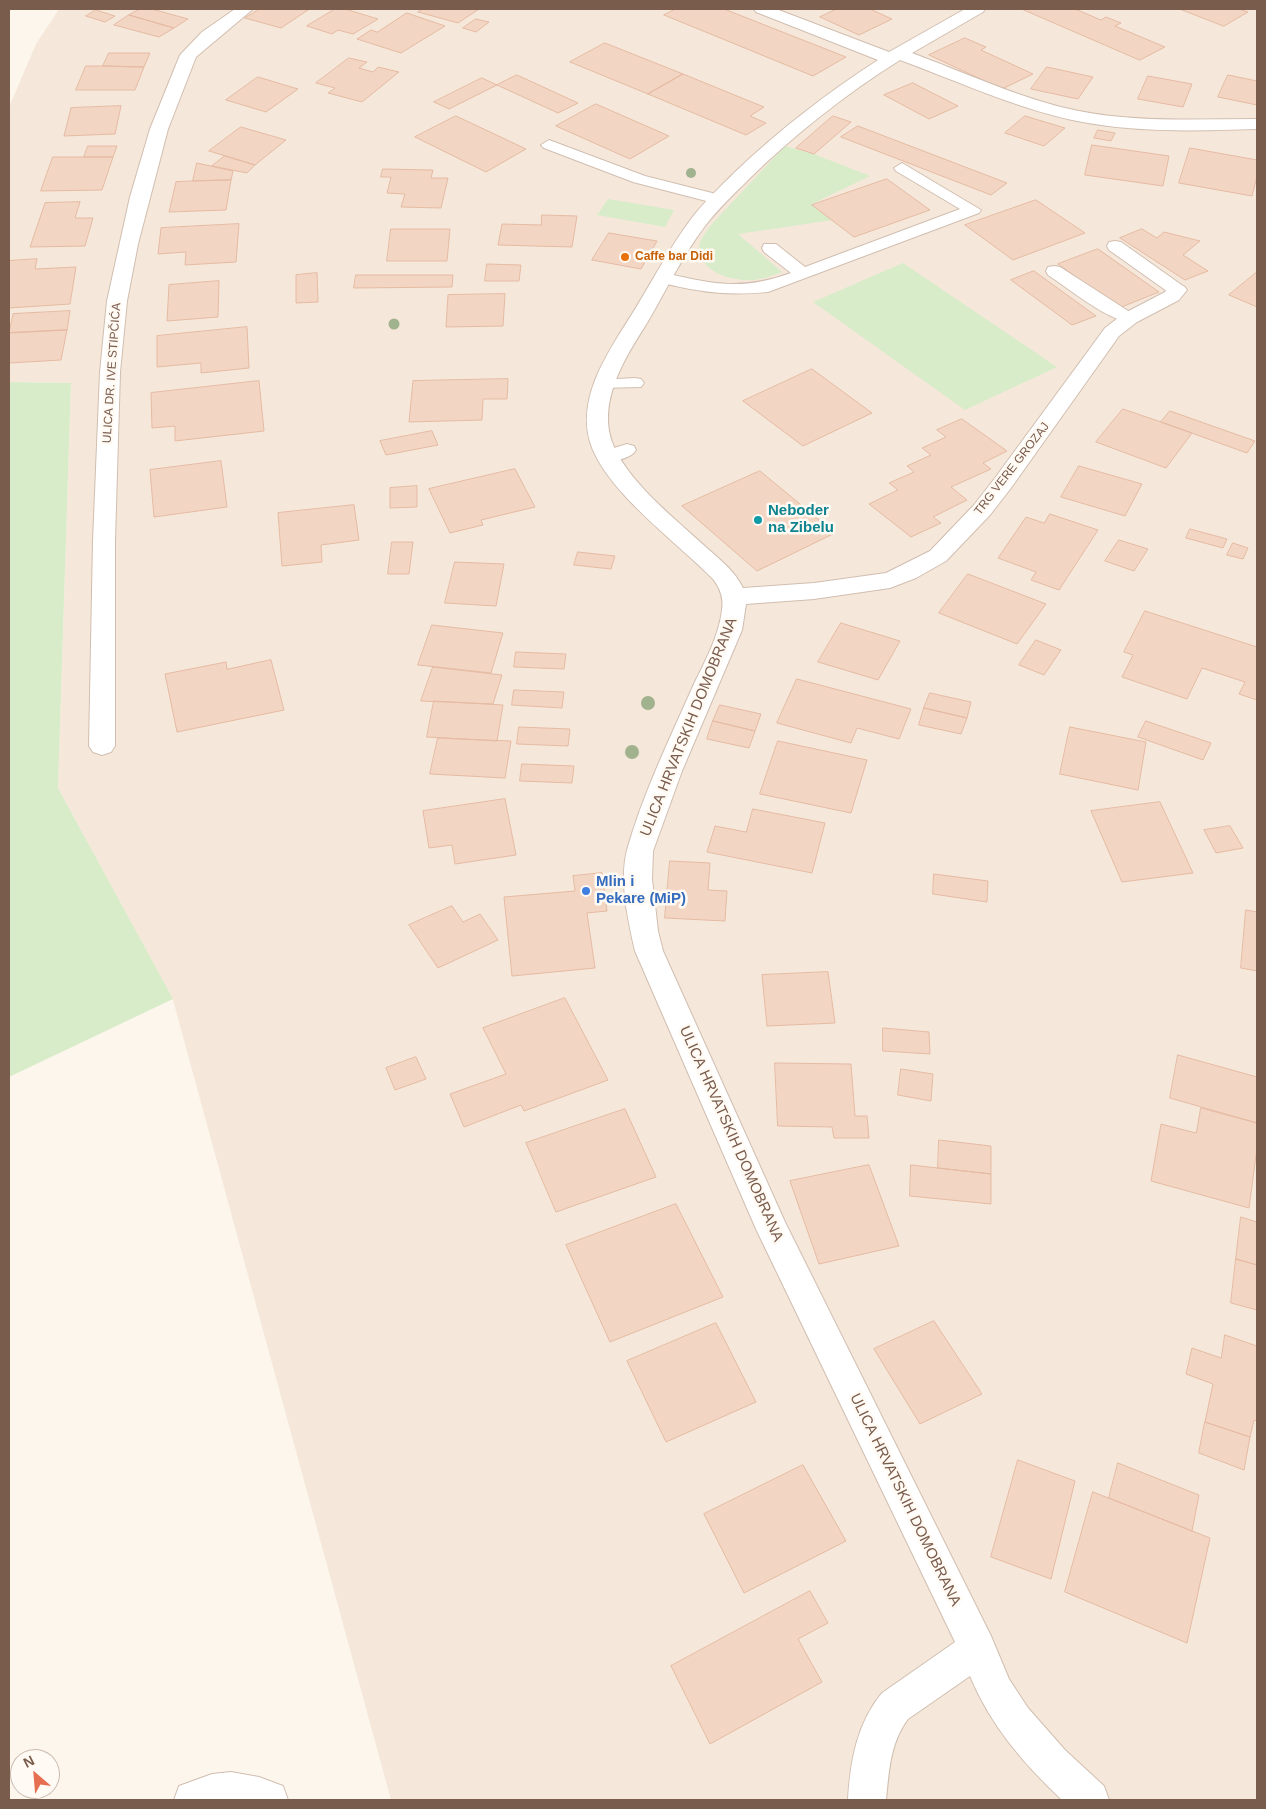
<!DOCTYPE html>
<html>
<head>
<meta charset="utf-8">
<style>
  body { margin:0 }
  #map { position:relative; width:1266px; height:1809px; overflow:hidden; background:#fdf6ec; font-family:Arial,sans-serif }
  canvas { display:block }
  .frame { position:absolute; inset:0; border:10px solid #7a5c4d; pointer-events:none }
  .north { position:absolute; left:10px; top:1749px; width:50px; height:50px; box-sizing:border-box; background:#fffaf3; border:1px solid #cabbb1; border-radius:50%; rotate:333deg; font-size:14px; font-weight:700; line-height:20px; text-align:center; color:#7a5c4d }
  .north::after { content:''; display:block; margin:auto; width:18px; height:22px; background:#e76f51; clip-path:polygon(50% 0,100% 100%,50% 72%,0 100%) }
</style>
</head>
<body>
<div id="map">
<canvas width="1266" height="1809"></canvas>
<div class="frame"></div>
<div class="north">N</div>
</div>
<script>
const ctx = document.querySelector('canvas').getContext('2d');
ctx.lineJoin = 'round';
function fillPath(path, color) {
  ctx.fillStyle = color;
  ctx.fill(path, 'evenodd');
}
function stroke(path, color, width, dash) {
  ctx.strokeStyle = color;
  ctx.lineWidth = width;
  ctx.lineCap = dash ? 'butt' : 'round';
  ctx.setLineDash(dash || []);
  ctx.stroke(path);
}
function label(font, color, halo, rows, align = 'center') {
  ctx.font = font + ' Arial,sans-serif';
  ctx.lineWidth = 5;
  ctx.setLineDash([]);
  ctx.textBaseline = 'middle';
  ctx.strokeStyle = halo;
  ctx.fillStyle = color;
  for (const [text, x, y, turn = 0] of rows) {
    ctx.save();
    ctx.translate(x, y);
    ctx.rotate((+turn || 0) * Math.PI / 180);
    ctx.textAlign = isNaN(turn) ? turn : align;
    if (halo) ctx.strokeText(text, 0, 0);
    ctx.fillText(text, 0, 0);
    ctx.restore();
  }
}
fillPath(new Path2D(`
  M59,9H1257V1800H391L173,1000L58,788L71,383L9,382V107L36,44Z`), '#f5e8da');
fillPath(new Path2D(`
  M785,146L814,154L870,176L812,204L833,220L738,234L782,272C771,276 759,281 747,280C729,280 700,271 699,249C698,241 707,231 711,225Z
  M608,199L674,210L665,227L597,215Z
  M903,263L1057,367L965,410L813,302Z
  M9,382L71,383L58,788L173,999L9,1077Z`), '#d8ecc9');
const building = new Path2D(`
  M140,9H152L188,19L174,28L129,15Z
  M260,9H302L308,10L281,28L245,18Z
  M335,9H345L378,19L353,34L338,30L332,34L307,26Z
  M423,9H479L458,23L418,12Z
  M676,9H724L846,57L813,76L664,15Z
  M837,9H870L892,19L859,35L820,17Z
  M1022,9H1075L1101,20L1106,17L1121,23L1115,26L1165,47L1140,60Z
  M1180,9H1239L1248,12L1224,26Z
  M96,10L115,16L105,22L86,16Z
  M407,13L445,26L401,53L357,39L371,30L377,32Z
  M129,15L174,28L159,37L114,25Z
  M476,19L489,22L476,32L463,28Z
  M965,38L986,47L981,50L1033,74L1002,89L929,55Z
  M605,43L683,74L648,94L570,62Z
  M109,53H150L144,67L103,66Z
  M349,58L367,62L359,68L373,72L378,67L399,72L362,102L328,93L335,88L316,83Z
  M86,66H103L144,67L135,90H76Z
  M1047,67L1093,77L1078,99L1031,89Z
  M683,74L764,107L750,116L766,123L746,135L648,94Z
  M517,75L578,103L558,113L497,85Z
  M1228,75L1257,81V105L1218,97Z
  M1148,76L1192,84L1183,107L1138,99Z
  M258,77L298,89L266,112L226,100Z
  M482,78L497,85L449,109L434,102Z
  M913,83L958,106L929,119L884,95Z
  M596,104L669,136L630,159L556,126Z
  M121,106L115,134L64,136L71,108Z
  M456,116L526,149L486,172L415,137Z
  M833,116L851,122L814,154L796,148Z
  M1025,116L1065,128L1044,146L1005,133Z
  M858,126L1007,183L991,195L841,137Z
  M241,127L286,140L255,165L209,151Z
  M1098,130L1115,133L1111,141L1094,138Z
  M1092,145L1169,156L1163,186L1085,175Z
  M88,146H117L113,157H84Z
  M1190,148L1257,160V176L1252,196L1179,183Z
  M225,156L255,165L247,173L212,166Z
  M53,157H113L102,190L41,191Z
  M197,163L233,171L231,180L193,181Z
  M383,169L433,170L431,178H448L441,208L401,207L405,194L387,193L391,177H381Z
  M887,179L930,210L854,237L812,205Z
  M231,180L226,210L169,212L176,182Z
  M1036,200L1085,233L1013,260L965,225Z
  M80,202L75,218H93L85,246L30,247L45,203Z
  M542,215L577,216L572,247L498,245L502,224L541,225Z
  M239,224L236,262L185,265L186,252L158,254L161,228Z
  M391,229H450L447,261H387Z
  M1142,229L1157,238L1164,232L1200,241L1183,255L1208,271L1185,280L1120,238Z
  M609,233L657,241L641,269L592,260Z
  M1098,249L1159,292L1119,308L1058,264Z
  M37,259L35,269L76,267L70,304L9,308V261Z
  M487,264L521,265L519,281H485Z
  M1034,271L1096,316L1072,325L1011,280Z
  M1257,272V307L1229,295Z
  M317,273L318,302L296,303V275Z
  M356,275H453L452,287L354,288Z
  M219,281L218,317L167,321L169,285Z
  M505,294L503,326L446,327L448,295Z
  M70,311L67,330L9,333L13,314Z
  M247,327L249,368L201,373V363L157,367V336Z
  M67,330L61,360L9,363V333Z
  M812,369L872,413L803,446L743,401Z
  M508,379L507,399H483L482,420L409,422L413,381Z
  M259,381L264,431L175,441V426L152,428L151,393Z
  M1123,409L1161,422L1192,433L1166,468L1096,442Z
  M1170,411L1255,441L1247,453L1161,422Z
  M962,419L1007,451L983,463L991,469L951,487L967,500L933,517L941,523L911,537L869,504L898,490L889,483L914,472L907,466L931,455L922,448L946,437L937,430Z
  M432,431L438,445L386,455L380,441Z
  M221,461L227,507L154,517L150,470Z
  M1079,466L1142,484L1125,516L1061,497Z
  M515,469L535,507L481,520L483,525L450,533L429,489Z
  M760,471L835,533L757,571L682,506Z
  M417,486V507L390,508V488Z
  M354,505L359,540L321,545L322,562L282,566L278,513Z
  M1050,514L1098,530L1059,590L1031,580L1036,572L998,558L1026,517L1044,523Z
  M1190,529L1227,539L1223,548L1186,538Z
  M1119,540L1148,549L1134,571L1105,561Z
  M392,542H413L409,574H388Z
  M1233,543L1248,548L1243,559L1227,555Z
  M578,552L615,556L611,569L574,565Z
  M455,562L504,564L496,606L445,603Z
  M968,574L1046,604L1017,644L939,613Z
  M1145,611L1257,647V700L1239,694L1245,682L1202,668L1187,699L1122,677L1133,655L1124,652Z
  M841,623L900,641L878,680L818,662Z
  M432,625L503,633L491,673L418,665Z
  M1036,640L1061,650L1044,675L1019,665Z
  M516,652L566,654L564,669L514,667Z
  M271,660L284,710L177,732L165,674L226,662L227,669Z
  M433,667L502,675L493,704L421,701Z
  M797,679L911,709L899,739L857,728L851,743L777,723Z
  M514,690L564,692L562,708L512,705Z
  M930,693L971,702L967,718L924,708Z
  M434,701L503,705L497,741L427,737Z
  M720,705L761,714L755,731L713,721Z
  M924,708L967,718L961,734L919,725Z
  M713,721L755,731L749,748L707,739Z
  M1146,721L1211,743L1203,760L1138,737Z
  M519,727L570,729L568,746L517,744Z
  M1070,727L1146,742L1138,790L1060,774Z
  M438,738L511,741L505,778L430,774Z
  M778,741L867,760L851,813L760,794Z
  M522,764L574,766L572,783L520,781Z
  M505,799L516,855L455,864L452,845L429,848L423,811Z
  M1160,802L1193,873L1122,882L1091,811Z
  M753,809L825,823L812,873L707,852L715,826L746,832Z
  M1230,826L1243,848L1216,853L1204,830Z
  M670,861L710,863L708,890L727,891L725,921L665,918Z
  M602,873L607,911L587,913L595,968L512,976L504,897L575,891L573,876Z
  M934,874L988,881L987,902L933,894Z
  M452,906L463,922L480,914L498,940L438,968L409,925Z
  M1246,910L1257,912V971L1241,968Z
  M828,972L835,1023L767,1026L762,975Z
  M565,998L608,1080L524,1111L521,1105L464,1127L450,1094L506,1074L483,1028Z
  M883,1028L929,1032L930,1054L883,1051Z
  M1178,1055L1257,1077V1123L1170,1098Z
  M416,1057L426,1079L395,1090L386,1068Z
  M775,1063L851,1064L855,1116H867L869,1138H834L832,1127L778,1126Z
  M901,1069L933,1074L931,1101L898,1095Z
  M1201,1108L1257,1123V1148L1249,1208L1151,1181L1161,1124L1196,1133Z
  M625,1109L656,1177L556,1212L526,1143Z
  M939,1140L991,1146V1174L938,1168Z
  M869,1165L899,1246L819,1264L790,1181Z
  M911,1165L991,1174V1204L910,1196Z
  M676,1204L723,1297L610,1342L566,1245Z
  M1241,1217L1257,1222V1265L1236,1259Z
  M1236,1259L1257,1265V1310L1231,1303Z
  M934,1321L982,1394L920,1424L874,1349Z
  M716,1323L756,1402L666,1442L627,1361Z
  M1225,1335L1257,1346V1421L1254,1420L1250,1437L1205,1422L1213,1384L1186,1374L1192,1348L1221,1358Z
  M1205,1422L1250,1437L1244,1470L1199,1453Z
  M1018,1460L1075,1481L1051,1579L991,1557Z
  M1118,1463L1199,1495L1192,1531L1109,1498Z
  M803,1465L846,1541L744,1593L704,1514Z
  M1093,1492L1210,1538L1187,1643L1065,1592Z
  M810,1591L828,1623L798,1639L822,1682L710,1744L671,1666Z`);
fillPath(building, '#f3d5c3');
stroke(building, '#e6bba3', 1);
const lane = new Path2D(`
  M549,140L645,176L724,196L726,199L718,204L633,182L544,148L541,145Z
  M902,163L981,210L979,213L768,292C725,296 700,292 658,282L656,278L658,274L664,273C714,284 741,291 791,273L764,252L762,248L764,244H776L805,267L960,209L896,171L894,168Z
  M1115,241L1121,242L1183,286L1186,290L1183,294H1171L1109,250L1107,246L1109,242Z
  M1054,266L1060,267L1139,318L1136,322C1115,327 1067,287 1048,275L1046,271L1048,267Z
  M635,378L641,379L644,383L641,387L598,388L595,384L598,380Z
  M627,444L634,446L636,450C631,459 611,463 601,460L599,456L601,452Z`);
const street = new Path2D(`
  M235,9H253L196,57L168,129L138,244L127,301L120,372L115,541V746L111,752L102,755L93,752L89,746L93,541L100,372L107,301L130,197L150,129L180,55L202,32Z
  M754,9H776L889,52L965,9H985L983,12L912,53C963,72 1022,99 1074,110C1135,123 1196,119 1257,119V129C1195,131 1133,133 1072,120C1013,107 957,81 900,60C846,94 795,134 749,179C734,194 718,209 705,226C682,256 666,291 647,323C625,358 595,404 614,447C631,485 678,521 708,549C722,561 735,572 743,588L814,583L886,573L930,551L974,505L995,478L1105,328L1123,314L1165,292L1170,286H1184L1187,290L1179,300L1137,322L1119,336L1011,488L990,515L946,561L916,578L890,588L814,599L746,604L742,630L682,771L653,851L652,879L658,931L663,951L785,1222L991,1636L1009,1679L1028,1708L1065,1750L1104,1786L1109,1800H1062C1023,1763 991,1726 970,1676L908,1719C890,1743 889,1771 886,1800H848C850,1762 857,1723 882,1693L955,1642L756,1229L635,951C628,921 619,880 627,850C643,793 670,738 694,684C705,661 719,636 722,610C724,598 720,588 713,579C677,542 608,493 591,445C576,401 605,357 627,322C649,288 667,251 691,219C704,202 720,187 735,172C779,130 827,93 878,60L756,12Z
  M231,1772L259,1777L283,1786L288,1800H174L179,1786L212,1774Z`);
stroke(lane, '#d1beb0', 2);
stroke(street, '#d1beb0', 2);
fillPath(lane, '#fff');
fillPath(street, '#fff');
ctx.fillStyle = '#a0b28e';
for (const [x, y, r] of [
  [691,173,5],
  [394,324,5.5],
  [648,703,7],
  [632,752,7]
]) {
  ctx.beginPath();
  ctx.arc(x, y, r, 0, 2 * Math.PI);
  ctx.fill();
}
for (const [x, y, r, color] of [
  [625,257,5,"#e8710a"],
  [758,520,5,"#0f9aa8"],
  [586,891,5,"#3f7fe0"]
]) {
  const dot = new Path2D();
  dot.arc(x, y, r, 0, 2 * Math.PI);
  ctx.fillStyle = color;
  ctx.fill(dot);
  stroke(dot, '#fffaf3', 2);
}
label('bold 12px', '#c56008', '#fffaf3', [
  ["Caffe bar Didi",635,257]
], 'left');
label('12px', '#7a5c4d', '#fffaf3', [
  ["ULICA DR. IVE STIPČIĆA",112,373,-86],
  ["TRG VERE GROZAJ",1012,469,-52]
]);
label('bold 15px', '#0d838f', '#fffaf3', [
  ["Neboder",768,511],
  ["na Zibelu",768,528]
], 'left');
label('15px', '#7a5c4d', '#fffaf3', [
  ["ULICA HRVATSKIH DOMOBRANA",689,727,-68],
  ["ULICA HRVATSKIH DOMOBRANA",731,1134,66],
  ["ULICA HRVATSKIH DOMOBRANA",905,1500,64]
]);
label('bold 15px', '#366cbe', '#fffaf3', [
  ["Mlin i",596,882],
  ["Pekare (MiP)",596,899]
], 'left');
</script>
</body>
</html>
